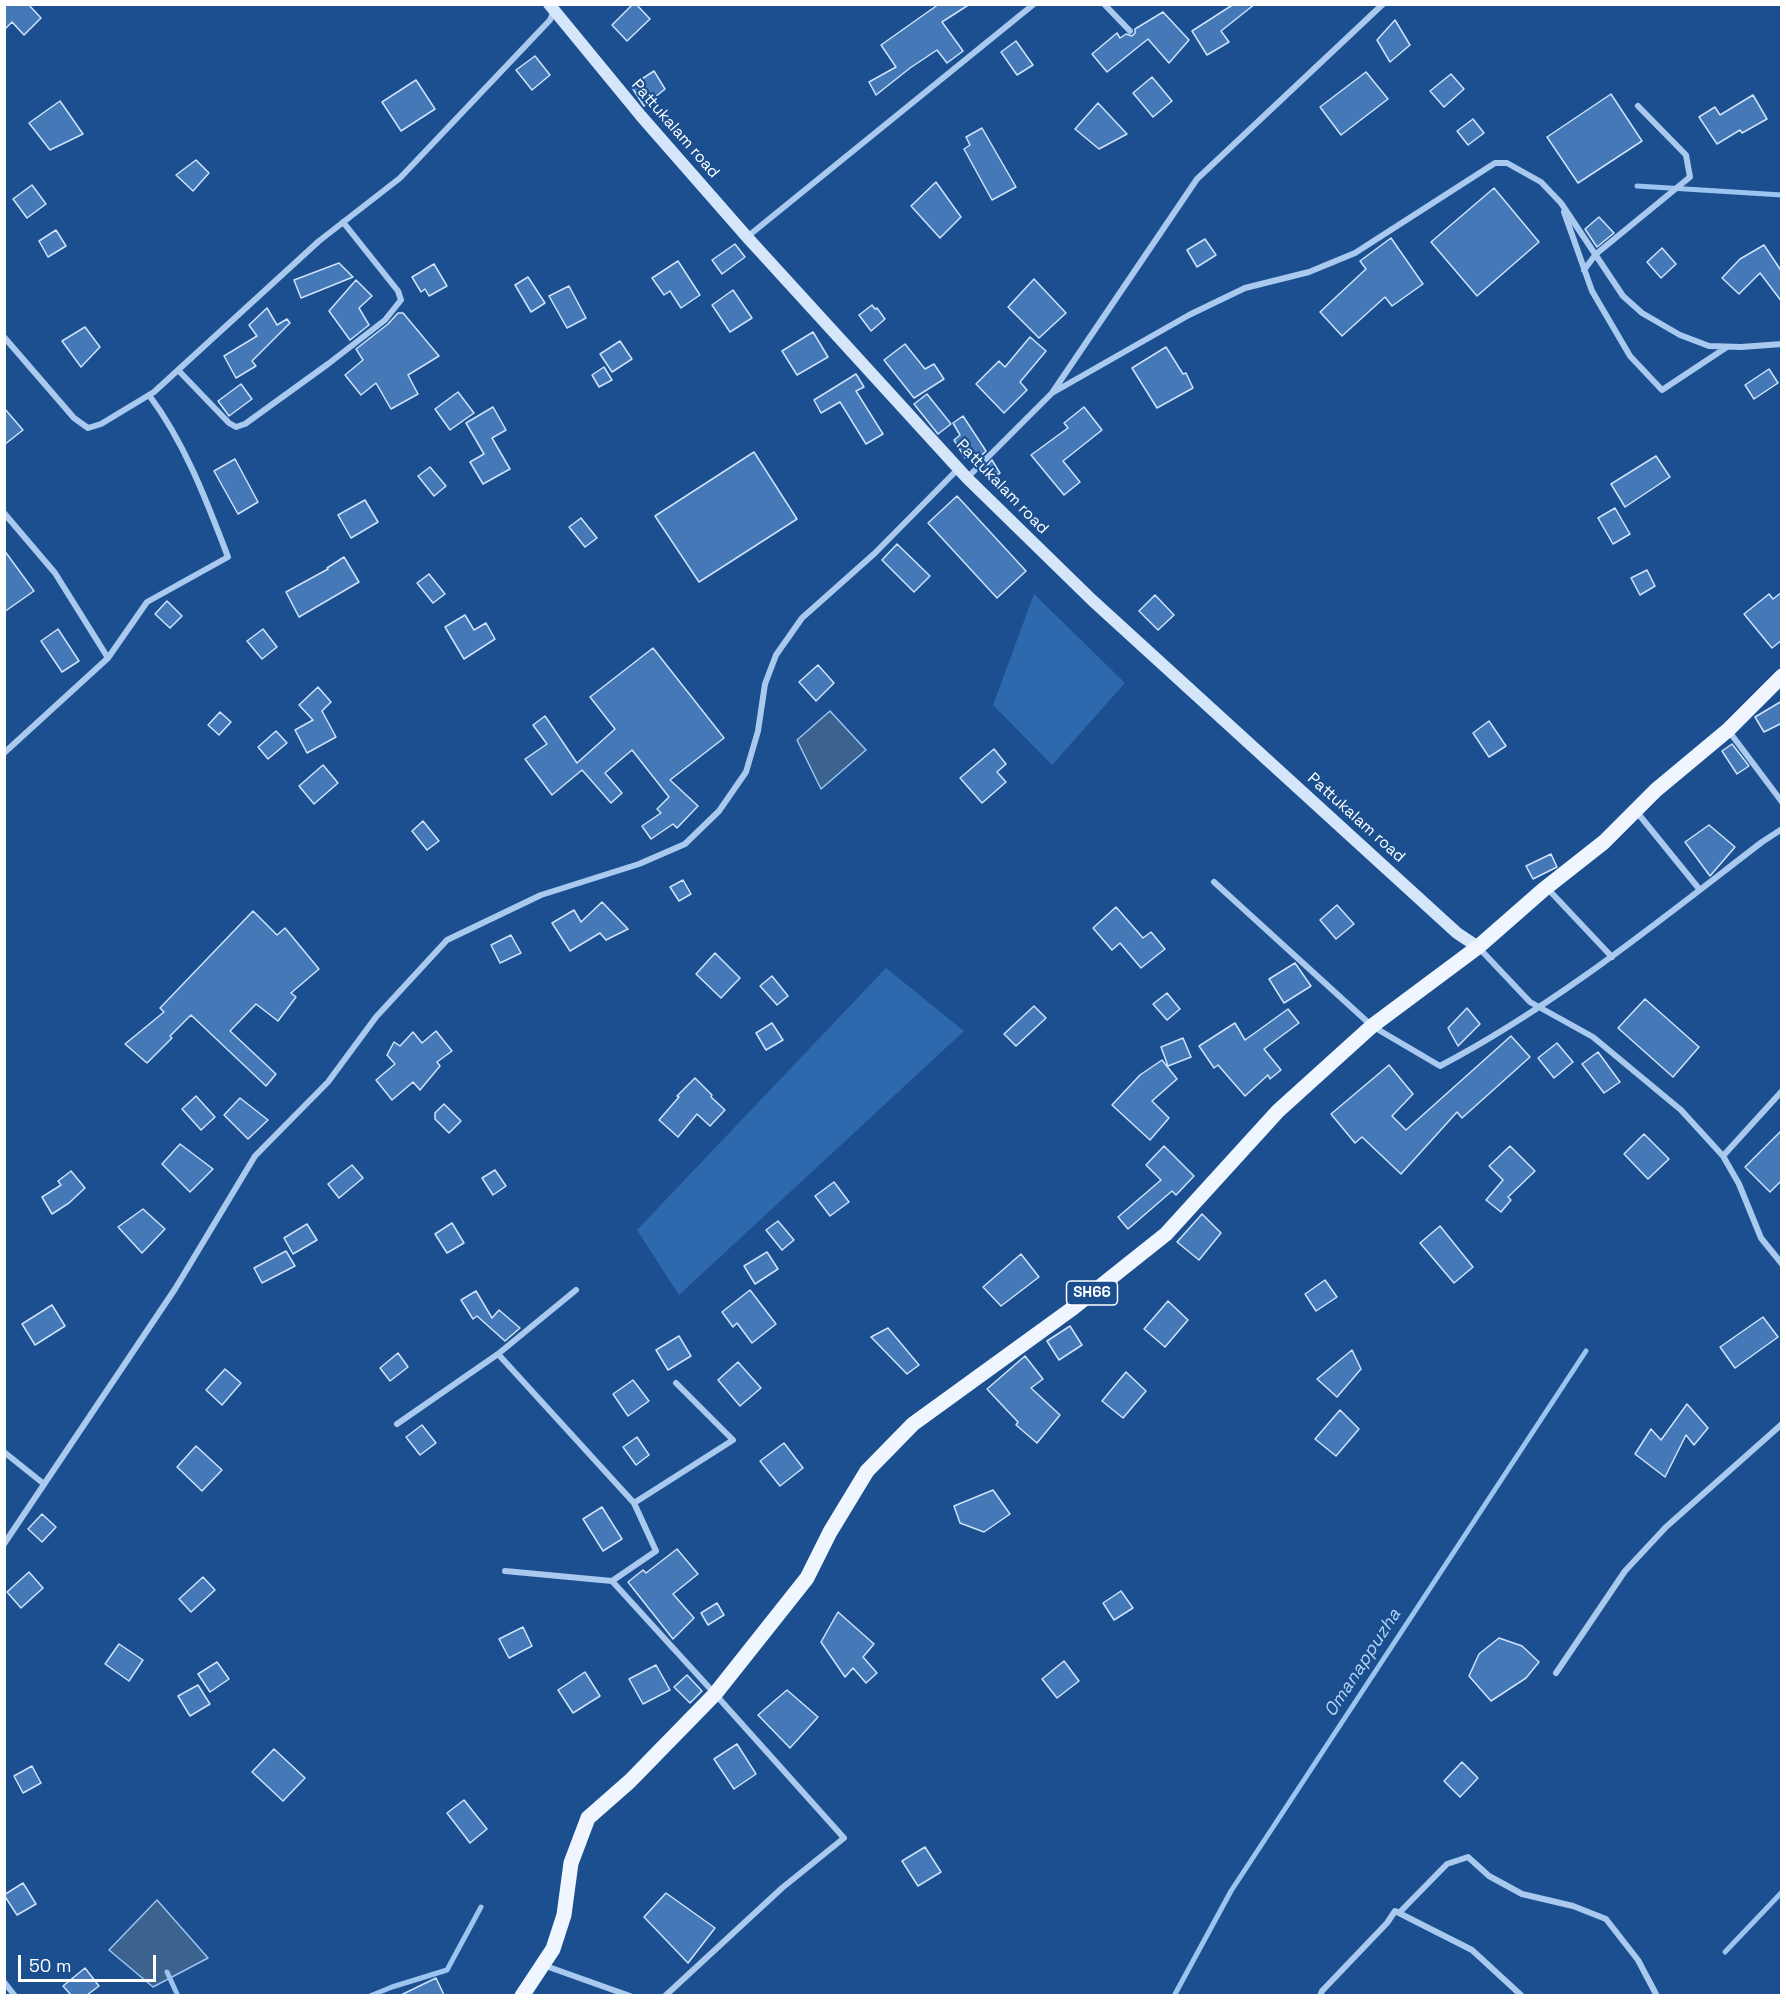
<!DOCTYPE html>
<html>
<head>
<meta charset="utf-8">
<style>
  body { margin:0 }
  #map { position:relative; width:1786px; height:2000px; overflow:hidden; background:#1b4f8f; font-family:"Space Grotesk",sans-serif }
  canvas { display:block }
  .frame { position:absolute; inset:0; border:6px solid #fff; pointer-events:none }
  .scale { position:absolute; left:18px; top:1955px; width:138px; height:27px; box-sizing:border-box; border:3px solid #fff; border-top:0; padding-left:8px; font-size:18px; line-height:21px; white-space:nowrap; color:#fff; -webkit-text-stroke:4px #1b4f8f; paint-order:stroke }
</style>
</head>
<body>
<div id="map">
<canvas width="1786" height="2000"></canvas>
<div class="frame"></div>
<div class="scale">50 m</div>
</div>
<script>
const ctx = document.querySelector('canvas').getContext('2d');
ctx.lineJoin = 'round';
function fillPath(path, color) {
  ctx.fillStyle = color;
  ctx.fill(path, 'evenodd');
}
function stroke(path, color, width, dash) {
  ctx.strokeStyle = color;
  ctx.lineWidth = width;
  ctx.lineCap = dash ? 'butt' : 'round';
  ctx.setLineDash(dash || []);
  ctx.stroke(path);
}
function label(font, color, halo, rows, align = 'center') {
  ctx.font = font + ' "Space Grotesk",sans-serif';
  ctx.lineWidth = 4.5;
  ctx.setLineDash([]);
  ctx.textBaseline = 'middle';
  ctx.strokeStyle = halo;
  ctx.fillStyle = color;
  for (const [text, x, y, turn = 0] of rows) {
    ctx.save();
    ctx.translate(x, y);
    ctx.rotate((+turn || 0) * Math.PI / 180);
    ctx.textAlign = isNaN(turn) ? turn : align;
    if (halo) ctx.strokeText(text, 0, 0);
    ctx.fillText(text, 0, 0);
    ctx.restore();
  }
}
fillPath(new Path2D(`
  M1034,594L1125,683L1052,765L993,705Z
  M886,968L964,1031L679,1295L637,1230Z`), '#2e69ad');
const water = new Path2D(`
  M830,711L866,750L821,789L797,740Z
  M157,1900L208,1958L153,1987L109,1950Z`);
fillPath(water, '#3c6290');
stroke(water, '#9cc4f0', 1.5);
stroke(new Path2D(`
  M1637,186L1782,195
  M1725,1952L1782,1892
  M167,1972L178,1996
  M370,1996L392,1987L447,1970L481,1907
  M1174,1996L1231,1891L1586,1351`), '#9cc4f0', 5);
const building = new Path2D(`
  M4,4H28L41,18L24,35L12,22L4,30Z
  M633,4H636L650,19L627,41L612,25Z
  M939,4H970L942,22L963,51L947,63L937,50L910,68L876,95L869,82L896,67L881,45Z
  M1234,4H1255L1221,31L1229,42L1207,55L1192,31Z
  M1163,12L1189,40L1169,63L1148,39L1107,72L1092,54L1117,33L1120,38L1126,34L1132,36L1135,33V29Z
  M1395,20L1410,45L1390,62L1377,40Z
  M1016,41L1033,65L1017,75L1001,52Z
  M535,56L550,75L532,90L516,70Z
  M654,71L665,89L644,106L631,86Z
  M1366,72L1388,99L1341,135L1320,107Z
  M1451,74L1464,89L1444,107L1430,91Z
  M1152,77L1172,101L1153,117L1133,93Z
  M416,80L435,109L401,131L382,102Z
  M1611,94L1642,141L1578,183L1547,137Z
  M1753,95L1767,119L1742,133L1740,130L1717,144L1699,117L1715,107L1720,115Z
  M60,101L83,134L50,150L29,123Z
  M1098,103L1127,134L1099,149L1075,129Z
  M1473,119L1484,133L1468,145L1457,131Z
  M982,128L1016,187L992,200L964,149L970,145L966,137Z
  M196,160L209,173L193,191L176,175Z
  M936,182L961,217L940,238L911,206Z
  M32,185L46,204L27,218L13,199Z
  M1494,188L1539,242L1477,296L1431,242Z
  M1599,217L1614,233L1597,247L1585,229Z
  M56,230L66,246L48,257L39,241Z
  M1391,238L1423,284L1392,306L1385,297L1342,336L1320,312L1366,269L1360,261Z
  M1205,239L1216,255L1197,267L1187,250Z
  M735,244L745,257L722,274L712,260Z
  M1764,245L1782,272V302L1760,273L1739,294L1722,278L1740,259Z
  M1662,248L1676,264L1661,278L1647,262Z
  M678,261L700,295L681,308L670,291L664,295L652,278Z
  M339,263L353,277L301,298L294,280Z
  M434,264L447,286L429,296L425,289L421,292L412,277Z
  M528,277L545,303L531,312L515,285Z
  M1034,279L1066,313L1039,338L1008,307Z
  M356,280L372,296L359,308L369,325L350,340L329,311Z
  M569,286L586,318L567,328L549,296Z
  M733,290L752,318L730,332L712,305Z
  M872,305L875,309L877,308L885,319L871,331L859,315Z
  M267,308L277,325L287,319L290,323L252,361L256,366L236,378L224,356L257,336L249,325Z
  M398,313H403L439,356L408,375L418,394L391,409L376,383L361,395L345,375L363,360L356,349L388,324Z
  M85,327L100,347L81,367L62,341Z
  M813,332L828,357L797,375L782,351Z
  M1030,337L1046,351L1020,382L1027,390L1004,413L976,384L999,361L1005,367Z
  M620,341L632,359L612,372L600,354Z
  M905,344L925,369L934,364L944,379L914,398L884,360Z
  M1166,347L1183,374L1186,373L1193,388L1157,408L1132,368Z
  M604,367L612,380L599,387L592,375Z
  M1769,369L1778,383L1754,399L1745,385Z
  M856,374L864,387L856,391L883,434L866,444L840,402L821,413L814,400Z
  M241,384L252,399L229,416L218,401Z
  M458,392L474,413L450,430L435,409Z
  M927,394L951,424L938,434L914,404Z
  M493,407L506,430L492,438L510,469L483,484L470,462L484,454L466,423Z
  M1084,407L1102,430L1063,461L1080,482L1064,495L1031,455L1068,428L1064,423Z
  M4,408L23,430L4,445Z
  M963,416L986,451L976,461L971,454L965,458L954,440L960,435L953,423Z
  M754,452L797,519L699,582L655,516Z
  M1656,456L1670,477L1625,507L1611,484Z
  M235,459L258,502L238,514L214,471Z
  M992,460L1000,473L988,480L982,471Z
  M430,467L446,486L434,496L418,476Z
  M957,496L1026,571L997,598L928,523Z
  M365,500L378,522L351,538L338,515Z
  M1615,508L1630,534L1613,544L1598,518Z
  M581,518L597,538L585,547L569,527Z
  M897,544L930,576L914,592L882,560Z
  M4,550L34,591L4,612Z
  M344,557L359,582L299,617L286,592L328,569L327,568Z
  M1647,570L1655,586L1640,595L1631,578Z
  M429,574L445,594L433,603L417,583Z
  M1782,592V640L1772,648L1744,614L1769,594L1773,599Z
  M1155,595L1174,615L1158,630L1139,611Z
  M167,601L182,616L170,628L155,614Z
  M465,615L474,630L486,623L495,639L464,659L445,627Z
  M58,629L79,661L62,672L41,641Z
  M263,629L277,647L262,659L247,641Z
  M653,648L724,738L670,780L698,806L677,828L673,824L651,839L642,826L661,813L657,809L669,797L632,750L605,773L622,793L611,803L582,770L552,795L525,759L547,744L533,725L545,716L577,763L615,729L590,697Z
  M818,665L834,683L816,701L799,682Z
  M318,687L331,702L322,711L336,737L307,753L295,730L313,720L299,705Z
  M1782,701V723L1764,732L1755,717Z
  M220,712L231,722L219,735L208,725Z
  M1489,721L1506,746L1489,757L1473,733Z
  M276,731L287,743L268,759L258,747Z
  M1732,744L1749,766L1737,774L1722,751Z
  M994,749L1006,764L997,772L1006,782L982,803L960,778Z
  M323,765L338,783L314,804L299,786Z
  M423,821L439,841L427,850L412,831Z
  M1709,825L1735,847L1710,876L1685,842Z
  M1551,854L1557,867L1533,879L1526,866Z
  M683,880L691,894L679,901L670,887Z
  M602,902L628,929L606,940L600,933L570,951L552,923L574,910L581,922Z
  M1337,905L1354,924L1336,939L1320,920Z
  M1116,907L1143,938L1151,932L1165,949L1141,968L1120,943L1112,950L1093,928Z
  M253,911L277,935L285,928L319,969L291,993L296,997L278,1021L256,1004L230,1031L276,1074L266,1086L191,1015L170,1036L172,1038L147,1063L125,1044L164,1012L160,1008Z
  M511,935L521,953L500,963L491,945Z
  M715,953L740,978L721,998L696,974Z
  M1295,963L1311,986L1284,1003L1269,979Z
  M772,976L788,996L777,1005L760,986Z
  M1167,993L1180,1009L1167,1020L1153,1004Z
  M1645,999L1699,1047L1673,1077L1618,1028Z
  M1034,1006L1046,1018L1016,1046L1004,1034Z
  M1467,1008L1480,1024L1458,1046L1448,1028Z
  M1288,1009L1299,1023L1264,1049L1281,1070L1270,1079L1268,1075L1245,1096L1218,1065L1214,1068L1199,1046L1235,1023L1245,1040Z
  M772,1023L783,1040L766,1050L756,1033Z
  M436,1031L452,1051L437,1062L440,1066L420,1090L413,1082L392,1100L376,1080L395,1064L387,1055L394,1042L400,1046L413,1032L422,1043Z
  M1511,1036L1530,1057L1462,1118L1457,1112L1401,1174L1362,1137L1355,1143L1331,1114L1389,1065L1413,1094L1392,1116L1406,1130Z
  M1183,1038L1191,1057L1168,1066L1161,1047Z
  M1557,1043L1573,1062L1554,1078L1538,1058Z
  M1598,1052L1620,1082L1604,1093L1582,1064Z
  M1162,1060L1177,1079L1152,1101L1169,1118L1150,1140L1112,1105L1140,1075Z
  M695,1078L712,1095L711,1097L725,1110L710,1126L697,1114L678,1137L659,1120L679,1097L677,1096Z
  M196,1096L215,1117L201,1130L182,1109Z
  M240,1098L268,1120L248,1139L224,1115Z
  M444,1104L461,1121L449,1133L435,1119V1113Z
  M1782,1130V1180L1770,1192L1745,1167Z
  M1644,1134L1669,1159L1648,1179L1624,1154Z
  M180,1144L213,1169L190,1192L162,1164Z
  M1164,1146L1194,1176L1176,1195L1172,1191L1128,1229L1118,1217L1161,1180L1146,1165Z
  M1510,1146L1535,1171L1508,1197L1511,1200L1501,1212L1486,1200L1503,1180L1489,1166Z
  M352,1165L363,1178L339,1198L328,1184Z
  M495,1170L506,1186L493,1195L482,1178Z
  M71,1171L85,1188L69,1203L52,1214L42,1197L61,1185L58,1181Z
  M834,1182L849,1202L830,1216L815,1196Z
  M143,1209L165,1229L142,1253L118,1227Z
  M1202,1214L1221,1233L1199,1260L1177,1242Z
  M778,1221L794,1240L782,1250L766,1230Z
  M452,1223L464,1243L447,1253L435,1234Z
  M307,1224L317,1240L293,1254L284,1238Z
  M1440,1226L1473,1267L1454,1283L1420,1243Z
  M286,1251L295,1266L262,1283L254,1268Z
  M767,1252L778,1269L755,1284L744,1266Z
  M1021,1254L1039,1277L1001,1306L983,1287Z
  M1325,1280L1337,1297L1316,1311L1305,1294Z
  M750,1290L776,1324L752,1343L737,1323L733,1327L722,1312Z
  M476,1291L492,1318L499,1310L520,1328L505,1341L477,1316L473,1319L461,1300Z
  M1168,1301L1188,1320L1165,1347L1144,1329Z
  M52,1305L65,1326L35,1345L22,1324Z
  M1763,1317L1778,1337L1735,1368L1720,1347Z
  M1070,1326L1082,1345L1059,1360L1047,1341Z
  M888,1328L919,1365L907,1374L871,1337Z
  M679,1336L691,1356L668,1370L656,1350Z
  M1352,1350L1361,1369L1337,1397L1317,1379Z
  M398,1353L408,1367L390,1381L380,1368Z
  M1025,1356L1043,1379L1031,1388L1060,1415L1037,1443L1016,1425L1018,1422L987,1389Z
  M738,1362L761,1388L740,1406L718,1380Z
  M225,1369L241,1383L222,1405L206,1390Z
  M1126,1372L1146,1391L1123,1418L1102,1401Z
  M633,1380L649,1401L628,1416L613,1394Z
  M1687,1404L1708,1428L1694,1445L1686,1435L1665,1477L1635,1454L1651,1429L1661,1440Z
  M1340,1410L1359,1429L1336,1456L1315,1439Z
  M422,1425L436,1443L420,1455L406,1437Z
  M637,1437L649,1455L636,1465L623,1447Z
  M784,1443L803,1468L780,1486L760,1461Z
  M196,1446L222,1470L202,1491L177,1467Z
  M993,1490L1010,1514L984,1532L960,1523L954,1506Z
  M602,1507L622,1539L603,1551L583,1519Z
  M42,1514L56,1527L42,1542L28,1529Z
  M677,1549L698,1574L673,1594L694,1618L673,1639L628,1582L643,1570L646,1573Z
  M29,1572L43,1588L21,1608L7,1592Z
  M203,1577L215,1590L191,1612L179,1599Z
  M1121,1591L1133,1608L1114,1620L1103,1603Z
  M717,1603L724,1615L708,1625L701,1613Z
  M838,1612L874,1644L863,1657L877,1673L866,1683L853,1668L845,1677L821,1642Z
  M523,1627L532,1646L509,1658L499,1639Z
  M1499,1638L1522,1646L1539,1662L1526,1678L1491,1701L1469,1676L1479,1654Z
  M119,1644L143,1660L129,1681L105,1664Z
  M1064,1661L1079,1681L1057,1698L1042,1679Z
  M217,1662L229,1679L210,1692L198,1674Z
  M656,1665L670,1690L643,1704L629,1679Z
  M585,1672L600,1696L573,1713L558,1690Z
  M687,1675L702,1691L690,1703L674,1687Z
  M198,1685L210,1704L190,1716L178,1696Z
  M787,1690L818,1717L790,1748L758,1715Z
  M737,1744L756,1774L734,1789L714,1759Z
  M274,1749L305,1778L283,1801L252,1772Z
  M1462,1762L1478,1778L1460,1797L1444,1781Z
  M32,1766L41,1783L23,1793L14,1776Z
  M464,1800L487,1829L470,1843L447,1813Z
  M925,1847L941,1872L918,1886L902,1861Z
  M23,1883L36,1904L17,1915L4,1895Z
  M666,1893L715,1928L688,1963L644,1917Z
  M85,1968L99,1986L87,1995H71L63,1986Z
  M436,1978L444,1995H401Z`);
fillPath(building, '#4478b7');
stroke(building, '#cfe3fa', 1.5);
stroke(new Path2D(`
  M1104,4L1130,31
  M1564,212L1592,291L1630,356L1662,390L1727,347
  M747,237L1034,4
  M1584,270L1596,254L1690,177L1686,155L1638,106
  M4,337L74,418L88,428L101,424L154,392L319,241L400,178L550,20L554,11
  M178,370L229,423L236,427L245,424L328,364L385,320L401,300L398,291L343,222
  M1052,393L1189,315L1245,288L1309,272L1355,253L1495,163H1507L1541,182L1561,203L1623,296L1642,313L1680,335L1709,346L1741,347L1782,344
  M967,478L1052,393L1197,179L1383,4
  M4,513L55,573L108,658L147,602L228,557C207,502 185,443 149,395
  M1728,730L1782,802
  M4,753L108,658
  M1636,811L1700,890
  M1214,882L1372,1026L1440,1066C1556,1005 1659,921 1762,842L1782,829
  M1547,888L1612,957
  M1479,948L1530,1002L1593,1037L1681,1110L1723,1156L1739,1184L1761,1238L1782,1264
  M1723,1156L1782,1091
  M498,1354L576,1290
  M397,1424L498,1354L634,1503L656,1551L612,1581L715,1694L844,1838L782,1888L665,1996
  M4,1452L44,1484
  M634,1503L733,1440L676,1383
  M4,1544L175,1289L255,1156L328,1082L376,1017L447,940L541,895L639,864L685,844L719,811L746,772L758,731L765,684L776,655L802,618L875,553L959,468
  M505,1571L612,1581
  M1556,1673L1625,1571L1666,1527L1782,1424
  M1399,1913L1447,1864L1468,1857L1489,1876L1522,1894L1573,1906L1606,1919L1638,1960L1657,1996
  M543,1965L630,1996
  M4,1982L15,1996
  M1320,1996L1322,1991L1387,1923L1395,1911L1472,1950L1522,1996`), '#a9c9ee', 6);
stroke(new Path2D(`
  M549,4L641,116L747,237L967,478L1092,600L1457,933L1478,947`), '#d6e6fa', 12);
stroke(new Path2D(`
  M522,1996L553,1949L564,1915L571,1863L588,1818L630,1781L715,1694L807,1578L830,1532L867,1471L913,1424L1073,1308L1166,1234L1278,1111L1372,1026L1478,947L1543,890L1604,842L1656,790L1728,730L1782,676`), '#f0f6ff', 15);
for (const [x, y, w] of [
  [1092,1293,51]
]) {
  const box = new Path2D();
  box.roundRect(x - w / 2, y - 12, w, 24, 4.5);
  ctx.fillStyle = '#1b4f8f';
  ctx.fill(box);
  stroke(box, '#fff', 1.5);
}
label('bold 15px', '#fff', null, [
  ["SH66",1092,1293]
]);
label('16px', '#fff', '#1b4f8f', [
  ["Pattukalam road",675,129,49],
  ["Pattukalam road",1002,487,46],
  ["Pattukalam road",1356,818,42]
]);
label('italic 18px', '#b5d3f5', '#1b4f8f', [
  ["Omanappuzha",1363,1663,-57]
]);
</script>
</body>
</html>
